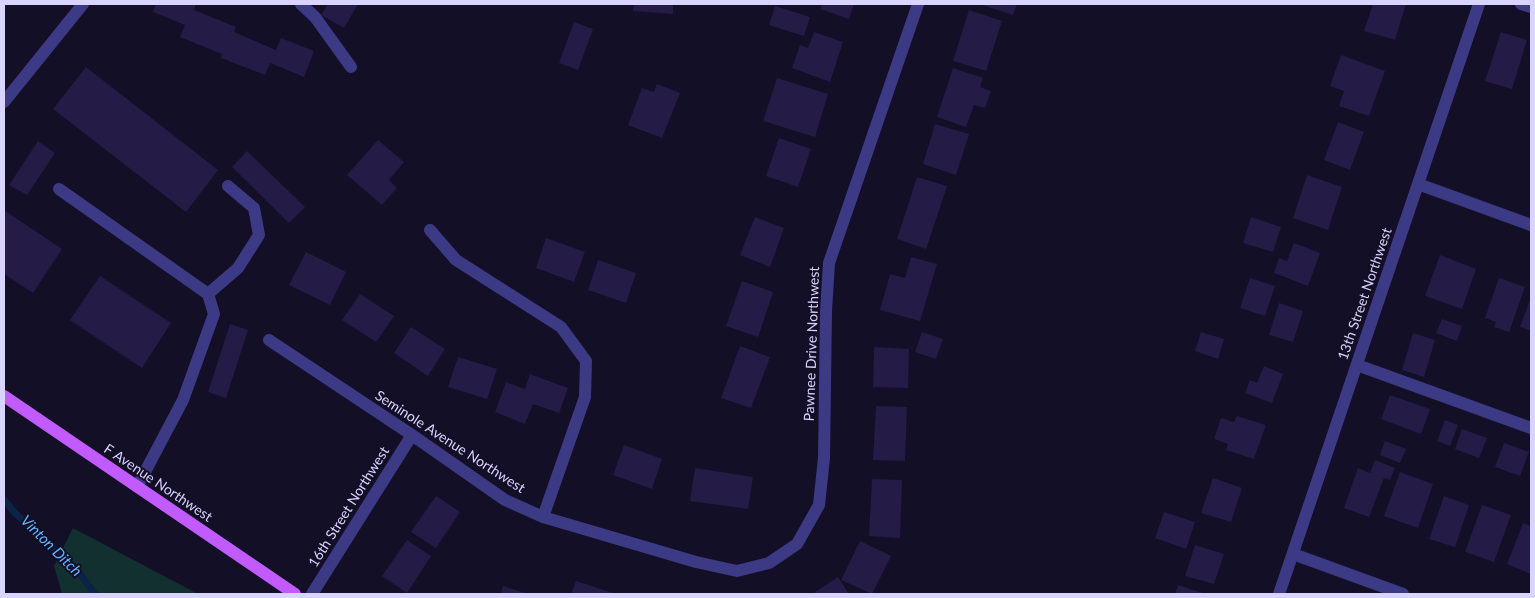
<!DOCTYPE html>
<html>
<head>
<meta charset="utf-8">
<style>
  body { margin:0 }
  #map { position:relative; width:1535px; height:598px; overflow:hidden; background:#130f26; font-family:Lato,sans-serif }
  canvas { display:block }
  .frame { position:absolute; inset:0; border:5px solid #d9d4ff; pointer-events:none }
</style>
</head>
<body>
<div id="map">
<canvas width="1535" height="598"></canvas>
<div class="frame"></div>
</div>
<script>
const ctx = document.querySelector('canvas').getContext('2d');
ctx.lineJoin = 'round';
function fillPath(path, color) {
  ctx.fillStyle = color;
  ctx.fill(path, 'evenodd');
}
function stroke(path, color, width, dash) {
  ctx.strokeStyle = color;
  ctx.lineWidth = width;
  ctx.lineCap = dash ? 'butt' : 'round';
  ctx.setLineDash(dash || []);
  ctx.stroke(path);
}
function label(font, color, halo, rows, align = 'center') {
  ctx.font = font + ' Lato,sans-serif';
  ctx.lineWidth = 4;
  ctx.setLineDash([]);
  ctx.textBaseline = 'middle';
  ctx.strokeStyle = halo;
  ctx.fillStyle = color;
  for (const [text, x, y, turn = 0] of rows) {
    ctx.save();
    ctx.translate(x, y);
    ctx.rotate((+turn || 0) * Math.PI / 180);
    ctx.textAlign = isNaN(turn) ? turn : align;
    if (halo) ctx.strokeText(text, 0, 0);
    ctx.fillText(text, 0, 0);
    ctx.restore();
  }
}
fillPath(new Path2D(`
  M73,528L198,594H62L54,566Z`), '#12302f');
stroke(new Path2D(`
  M4,500L15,513L77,570L95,594`), '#0c2248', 7);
fillPath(new Path2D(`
  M156,4H196L194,10L236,27L234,32L276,50L281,38L314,51L304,77L270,63L265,75L221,58L222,54L180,37L185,25L153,12Z
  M328,4H358L344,28L321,15Z
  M634,4H673V14L633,11Z
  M822,4H854L849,19L820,9Z
  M979,4H1017L1013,15Z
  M1373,4H1406L1395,40L1364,31Z
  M775,6L810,17L804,36L769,25Z
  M969,10L1002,21L986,71L953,61Z
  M574,22L593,29L578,70L559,63Z
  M814,32L843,42L830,82L792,68L800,45L808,48Z
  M1501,32L1527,40L1512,89L1485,81Z
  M1341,55L1385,71L1369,116L1339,106L1344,91L1330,86Z
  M86,67L218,170L186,212L53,109Z
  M953,68L983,78L980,87L991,91L985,108L974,105L966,127L937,117Z
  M777,78L828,94L815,137L763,121Z
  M657,84L680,93L662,138L628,125L642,88L654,92Z
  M1338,122L1364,132L1350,170L1324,160Z
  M935,124L969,134L956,175L923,164Z
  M779,138L811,149L798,187L766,176Z
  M378,140L404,162L389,180L397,188L382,205L347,175Z
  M38,141L55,153L27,195L9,185Z
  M247,151L305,207L289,223L232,167Z
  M1307,175L1342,187L1328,230L1293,218Z
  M917,177L947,186L926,249L897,239Z
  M4,210L62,249L33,293L4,274Z
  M755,217L784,228L770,267L740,255Z
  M1251,217L1281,227L1273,252L1243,243Z
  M546,238L585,252L574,282L536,268Z
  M1294,243L1320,253L1308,286L1274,273L1279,258L1287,261Z
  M306,252L346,272L330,305L289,285Z
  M1440,255L1476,269L1462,309L1425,296Z
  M911,257L937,264L920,321L880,310L890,274L905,278Z
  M598,260L636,273L626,303L588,290Z
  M100,276L171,323L142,368L70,320Z
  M1250,278L1275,286L1265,316L1240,308Z
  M1499,278L1525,287L1509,332L1494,327L1496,322L1485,318Z
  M742,281L773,292L758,337L726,326Z
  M360,294L394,316L376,342L342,320Z
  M1531,297V331L1520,327Z
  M1279,303L1303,311L1293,342L1269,335Z
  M1442,319L1462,326L1457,341L1436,333Z
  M230,324L248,330L226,398L208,392Z
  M411,327L445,349L428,376L394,353Z
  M922,332L943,339L936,359L915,352Z
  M1201,332L1224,339L1218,359L1195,351Z
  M1413,333L1435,340L1424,377L1402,370Z
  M740,346L770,357L751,408L721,398Z
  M874,347L909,349L908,388L873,387Z
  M458,357L497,369L487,399L448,387Z
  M1264,366L1283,374L1272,403L1245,393L1250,380L1257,383Z
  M530,374L568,388L559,413L533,404L525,424L495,412L506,382L525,389Z
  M1390,395L1430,409L1421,434L1381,419Z
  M876,406L907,407L905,461L873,460Z
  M1237,416L1266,425L1254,459L1226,450L1228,444L1214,439L1221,418L1234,422Z
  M1445,420L1458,425L1450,446L1437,441Z
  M1462,429L1487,438L1479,458L1455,449Z
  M1385,441L1406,449L1400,463L1380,455Z
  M1504,443L1529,452L1520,476L1495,467Z
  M624,445L662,459L652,489L613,475Z
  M1375,460L1395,468L1390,480L1384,478L1369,517L1344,508L1358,468L1370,473Z
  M695,468L753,477L748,509L690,501Z
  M1400,472L1433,484L1418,528L1384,516Z
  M1213,478L1242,488L1231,522L1201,513Z
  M872,479L902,480L900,538L869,536Z
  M436,496L460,512L436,548L411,532Z
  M1444,496L1469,505L1455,547L1429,539Z
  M1482,505L1511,515L1494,562L1465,552Z
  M1164,512L1195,522L1186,549L1155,538Z
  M1523,523L1531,526V574L1507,564Z
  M407,540L431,556L407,593L382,576Z
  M860,541L891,556L872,594L841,580Z
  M1195,545L1224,554L1214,584L1185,576Z
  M838,577L849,594H816L815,592Z
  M576,581L616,594H571Z
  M1178,585L1206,594H1175Z
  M503,586L528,594H501Z`), '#241b47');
stroke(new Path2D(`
  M301,4L315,17L351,67
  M1521,4L1531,7
  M4,102L83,4
  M1418,184L1531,225
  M59,189L208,294L214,314L183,400L137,487
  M430,230L456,260L561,327L586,361L585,397L543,517
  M208,294L238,268L259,235L254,208L228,186
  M269,340L412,435L505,500L543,517L696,562L737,571L769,563L797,544L819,505L824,458L826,311L829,263L918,4
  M1357,365L1531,428
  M1293,554L1403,594
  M312,594L412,435
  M1279,594L1479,4`), '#3d3a85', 12);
stroke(new Path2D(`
  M4,396L295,594`), '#c25bff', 12);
label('14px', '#d9d4ff', '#130f26', [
  ["13th Street Northwest",1365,294,-71],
  ["Pawnee Drive Northwest",812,344,-88],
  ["Seminole Avenue Northwest",450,442,33],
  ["F Avenue Northwest",158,483,34],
  ["16th Street Northwest",349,507,-58]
]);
label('italic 15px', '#62b6ff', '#130f26', [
  ["Vinton Ditch",51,546,45]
]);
</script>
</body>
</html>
